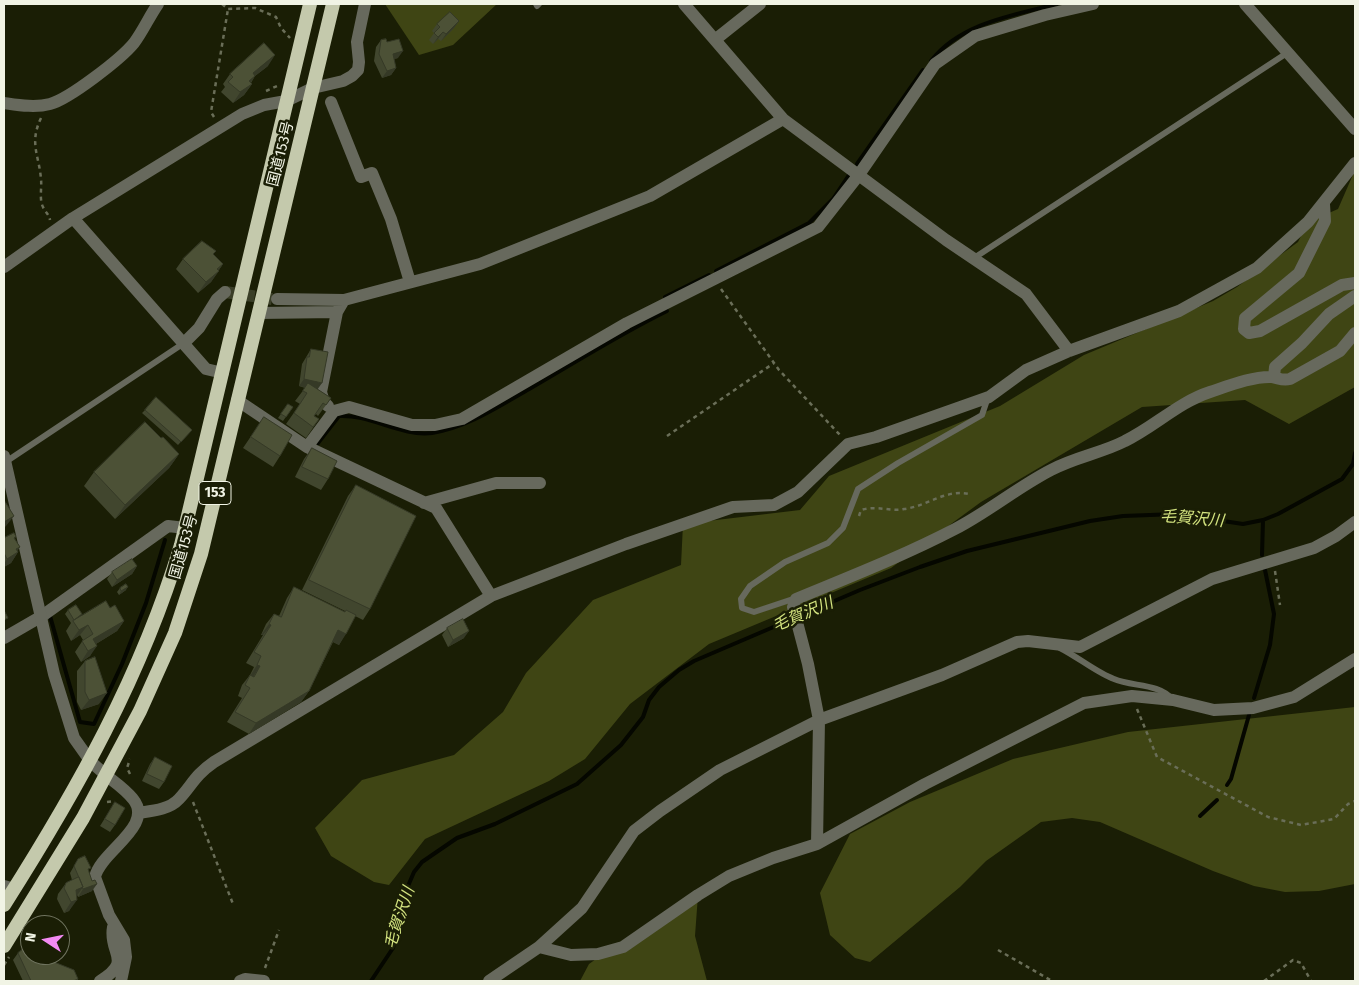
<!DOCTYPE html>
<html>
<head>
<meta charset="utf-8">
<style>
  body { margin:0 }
  #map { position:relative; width:1359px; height:985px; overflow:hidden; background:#1a1e05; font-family:"Fira Sans",sans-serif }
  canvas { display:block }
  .frame { position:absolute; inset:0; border:5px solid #f1f4e5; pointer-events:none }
  .north { position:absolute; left:20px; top:915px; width:50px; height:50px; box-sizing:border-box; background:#1a1e05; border:1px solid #70745f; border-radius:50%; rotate:281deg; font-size:14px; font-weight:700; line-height:20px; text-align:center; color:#f1f4e5 }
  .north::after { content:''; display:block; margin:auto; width:18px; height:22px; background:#f28af3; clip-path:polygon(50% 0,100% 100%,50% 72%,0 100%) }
</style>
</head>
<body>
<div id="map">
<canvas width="1359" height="985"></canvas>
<div class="frame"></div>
<div class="north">N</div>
</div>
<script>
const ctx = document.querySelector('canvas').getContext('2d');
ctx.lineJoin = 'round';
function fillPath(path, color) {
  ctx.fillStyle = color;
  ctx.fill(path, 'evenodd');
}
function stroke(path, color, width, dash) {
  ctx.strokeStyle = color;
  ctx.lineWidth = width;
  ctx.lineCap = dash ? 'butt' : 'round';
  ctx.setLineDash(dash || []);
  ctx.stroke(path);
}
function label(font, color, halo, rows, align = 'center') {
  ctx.font = font + ' "Fira Sans","Noto Sans JP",sans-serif';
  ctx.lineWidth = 5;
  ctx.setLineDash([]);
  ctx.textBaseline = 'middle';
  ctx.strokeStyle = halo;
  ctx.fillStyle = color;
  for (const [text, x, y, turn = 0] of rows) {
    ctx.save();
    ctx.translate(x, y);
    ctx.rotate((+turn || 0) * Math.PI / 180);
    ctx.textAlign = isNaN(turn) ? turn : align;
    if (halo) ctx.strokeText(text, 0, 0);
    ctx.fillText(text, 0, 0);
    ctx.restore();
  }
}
fillPath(new Path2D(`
  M385,4H497L453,45L419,55Z
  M1355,170V387L1289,424L1245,400L1142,407L981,502L891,568L709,644L630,704L585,759L549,781L425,839L389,885L374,882L331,856L315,828L362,780L454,755L503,712L526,673L593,600L681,565L683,524L800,510L829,476L1000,406L1084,355L1213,301L1237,287L1298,242L1308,222L1338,209Z
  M1355,707V884L1319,891L1285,892L1254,886L1213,871L1100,822L1072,818L1041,822L986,861L960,887L870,962L855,958L830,935L820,893L850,834L910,802L1013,759L1128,732Z
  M698,895L695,936L707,981H580L589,964L596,959L624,947Z`), '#3f4514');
stroke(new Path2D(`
  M931,61C960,23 1014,15 1057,4
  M857,164L923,70
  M716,271L809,223L833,199L849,175
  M665,297L709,275
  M318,443L339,416C370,414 401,437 432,433C469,427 499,406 531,388C576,362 620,334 667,311
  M1262,555L1263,520
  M48,617L50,616L80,722L94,724L122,664L146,603L165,540
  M1254,698L1270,645L1274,614L1265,570
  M1227,785L1231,779L1249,715
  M1200,816L1217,800
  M371,981L393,948L405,893L414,872L422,862L457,838L495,824L577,784L621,745L643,717L649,700L659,687L679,670L694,661L860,590L920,567L967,551L1090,521L1123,516L1177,514L1243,524L1263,520L1278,514L1342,479L1353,464L1355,453`), '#050700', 4);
stroke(new Path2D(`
  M225,292L272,299`), '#3a3e27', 12, [12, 6]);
stroke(new Path2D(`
  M222,4L228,9L255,8L276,17L281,28L290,38
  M266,91L277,86
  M214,117L211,112L228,9
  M41,118C29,143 39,155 41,179C42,188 39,199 43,207C45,212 49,214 50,220
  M721,289L779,370L840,435
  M667,436L774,363
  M859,516L861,510C877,505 890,512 904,509C928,506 945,489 969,494
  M1275,571L1280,605
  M1137,709L1157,757L1268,817L1301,825L1334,819L1348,804L1355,801
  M130,774L127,768L130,759
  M107,802L115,801
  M193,802L233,904
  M998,950L1052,981
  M4,965L9,957
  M265,968L279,930
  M1264,981L1293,960L1301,963L1311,981`), '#6a6e58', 2.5, [4, 4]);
stroke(new Path2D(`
  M536,4L537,6L539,4
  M974,258L1287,53
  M4,463L184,343
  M796,598L754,612L742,608L741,599L750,586L785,562L828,543L843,528L858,489L898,463L982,415L988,397
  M1060,648C1078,657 1097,673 1114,679C1133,687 1158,683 1172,699`), '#67695d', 6);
stroke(new Path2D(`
  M684,4L783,119L946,240L1026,294L1069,351
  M1245,4L1355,129
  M716,39L760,4
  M331,102L361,177L372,173L391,219L410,282
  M4,103C18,105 35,108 50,104C69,99 121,59 134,43C143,31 149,17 158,4
  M1324,204L1325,221L1299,273L1245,318L1244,329L1249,333L1260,331L1342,285L1355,283
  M73,218L206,369L223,373
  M4,267L73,218L242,114L264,105L286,101L313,88L343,81L352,76L358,70L359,62L357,42L365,4
  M277,299L344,300L480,264L650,196L783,119
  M258,313L337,312
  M1355,333L1340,351L1290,379C1282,381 1279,378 1272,377C1253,376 1228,386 1210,392C1179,402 1154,427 1125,441C1102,453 1075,457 1051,470C1018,487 988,512 955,529C903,556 849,577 796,599L793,607L808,664L819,720L817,844L925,784L1084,703L1132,696L1173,700L1214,710L1253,708L1294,697L1355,659
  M184,343L199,328L217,299L225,292
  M1274,377L1275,367L1302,343L1329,314L1355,296
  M237,400L307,447L436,508L491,596
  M328,406L324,402L321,392L337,312L344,300
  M307,447L334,411L349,407L412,425H435L462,419L627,323L818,227L858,176L935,64L975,36L1045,15L1093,4
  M424,503L496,483H540
  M4,638L42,616L168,526L185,528
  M107,776C116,783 126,790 133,799C155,826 101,851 95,877L109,915L124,940L126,957L121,981
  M138,813C151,811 169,810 179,799C193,784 194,776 214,762L491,596L626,544L733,507L774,505L798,492L848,444L876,437L989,397L1026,370L1069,351L1179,311L1257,268L1308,222L1355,163
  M4,886L14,889
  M539,947L571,955L598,954L623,947L698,895L729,876L773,858L817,844
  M100,981C134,960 108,954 113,927
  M240,981L245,979L264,981
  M489,981L539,947L582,908L634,831L660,811L720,770L819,720L942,675L1017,642L1028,641L1080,647L1212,579L1314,548L1336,536L1355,522`), '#67695d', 12);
stroke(new Path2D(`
  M4,456L54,674L74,738L91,762L107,776`), '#67695d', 12);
stroke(new Path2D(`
  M4,905C77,790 141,677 181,545L310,4
  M4,946L83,818L140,711L175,633L201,554L333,4`), '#c4c9ac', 14);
fillPath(new Path2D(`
  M459,21L454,28L441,41L438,39L433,44L429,40L434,33L432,31L437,24Z
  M381,40L387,42L398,58L394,59L396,68L391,75L382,78L374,61L376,47Z
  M268,66L255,76L251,83L252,84L244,95L233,103L221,92L225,87L223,84L230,74Z
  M214,255L223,264L211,282L198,293L176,269L183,259Z
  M311,349L317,389L331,398L318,416L316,414L314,416L319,419L306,438L286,424L300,404L295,401L305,388L299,386L302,364Z
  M288,404L293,407L283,421L278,418Z
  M145,410L192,430L178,445L142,413Z
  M264,417L280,456L273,467L243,448Z
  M161,438L179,454L169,468L115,519L84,486L94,472Z
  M312,448L328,479L321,490L295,477L304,459Z
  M356,485L370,609L363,620L355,616L339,645L333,642L309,691L301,702L249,734L227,722L242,698L238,696L242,685L250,675L254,667L246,663L263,635H261L266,624L274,614L279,616L287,598L294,587L345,612V611L302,590L348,496Z
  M16,536L15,539L20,547L17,551L18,552L11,563L4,567V538Z
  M137,566L132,574L112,587L107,579L112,572Z
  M120,588L126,590L119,595L117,592Z
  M110,608L124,621L117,631L96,644L90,656L81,662L75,652L83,640L80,635L71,641L66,631L71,623L65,614L68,610L81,616Z
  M447,628L464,638L448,647L442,635Z
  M85,661L99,704L81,710L77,702V671Z
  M155,757L164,782L159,789L142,781L150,764Z
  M115,802V825L110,832L100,826Z
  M78,859L89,871L92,891L78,897V895L69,911L64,913L57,899L58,894L66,883L72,880L70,873Z
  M18,953L54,962L78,979L77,981H23L13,960Z`), '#41462e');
fillPath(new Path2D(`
  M459,21L454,28L441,41L446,34Z
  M443,32L438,39L433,44L438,37Z
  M403,51L398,58L388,61L393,54Z
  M275,55L268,66L255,76L248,86L252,84L244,95L233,103L253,73Z
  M396,68L391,75L382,78L387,71Z
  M223,264L216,274L219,271L211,282L198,293L206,282Z
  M304,379L322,383L317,390L299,386Z
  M179,454L169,468L115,519L125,505Z
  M14,516L6,526L4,528V522Z
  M20,547L14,555L18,552L11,563L4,567V564L7,559L16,549Z
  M137,566L132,574L112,587L117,580Z
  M128,587L126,590L119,595L121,591Z
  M124,621L117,631L86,650L93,639Z
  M269,624L271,625L263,635H261Z
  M88,625L80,635L71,641L79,630Z
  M338,630L346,634L339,645L331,641Z
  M469,631L464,638L448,647L453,640Z
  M97,646L90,656L81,662L88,651Z
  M257,665L260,666L253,677L250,676Z
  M309,691L301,702L249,734L256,723Z
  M107,693L99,704L81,710L89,700Z
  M97,884L92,891L78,897L83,889Z
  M83,887L76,897V890Z
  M77,900L69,911L64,913L71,902Z`), '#353926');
const building = new Path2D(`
  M450,12L459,21L446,34L443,32L438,37L434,33L440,27L437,24Z
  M386,39L387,42L399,39L403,51L393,54L396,68L387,71L379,54L381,40Z
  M264,43L275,55L253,73L255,76L249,81L252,84L240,92L228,82L233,77L230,74Z
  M202,241L216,251L213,254L223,264L217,269L219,271L206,282L183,259Z
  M311,349L328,352L322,383L304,379L307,357H309Z
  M308,383L331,398L326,405L323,403L314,416L319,419L313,427L294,413L307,393L303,391Z
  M156,397L192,430L181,442L145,410Z
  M288,404L293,407L286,417L281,414Z
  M264,417L292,435L280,456L251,437Z
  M145,422L161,438L163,437L179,454L125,505L94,472Z
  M312,448L337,461L328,479L302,467Z
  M356,485L416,516L370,609L309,580Z
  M4,500L14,516L4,522Z
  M14,533L16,536L14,538L20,547L16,549L18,552L7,559L4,553V538Z
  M132,559L137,566L117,580L112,572Z
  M126,584L128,587L121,591L120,588Z
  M294,587L345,612L346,610L356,615L346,634L338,630L309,691L256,723L235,712L250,688L245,685L250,675L254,677L260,666L257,665L261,656L254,652L271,625L269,624L274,614L281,617Z
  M106,601L110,608L115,605L124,621L93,639L97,646L88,651L82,641L93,634L88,625L79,630L73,621Z
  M76,605L82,614L74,620L68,610Z
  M4,610L8,618L4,620Z
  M463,619L469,631L453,640L447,628Z
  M95,657L107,693L89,700L85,692V661Z
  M155,757L172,766L164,782L147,774Z
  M115,802L125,808L115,825L105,819Z
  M85,856L91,868L88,869L92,881L95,880L97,884L83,889L82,887H83L74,866L78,859Z
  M79,877L83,887L76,890L77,900L71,902L64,888L66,883Z
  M27,946H30V955H47L54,962L74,970L78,979L73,981H31L18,953Z`);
fillPath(building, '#4c5136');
stroke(building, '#353926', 1);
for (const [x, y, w] of [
  [215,493,32]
]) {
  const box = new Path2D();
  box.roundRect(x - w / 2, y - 11.5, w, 23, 4);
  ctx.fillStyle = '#1a1e05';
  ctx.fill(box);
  stroke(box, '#f1f4e5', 1);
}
label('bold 14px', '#f1f4e5', null, [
  ["153",215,493]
]);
label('15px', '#f1f4e5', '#1a1e05', [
  ["国道153号",281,154,-76],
  ["国道153号",184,547,-74]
]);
label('italic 16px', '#d3e37f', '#1a1e05', [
  ["毛賀沢川",1192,519,5],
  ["毛賀沢川",803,615,-23],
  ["毛賀沢川",400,918,-72]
]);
</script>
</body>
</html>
